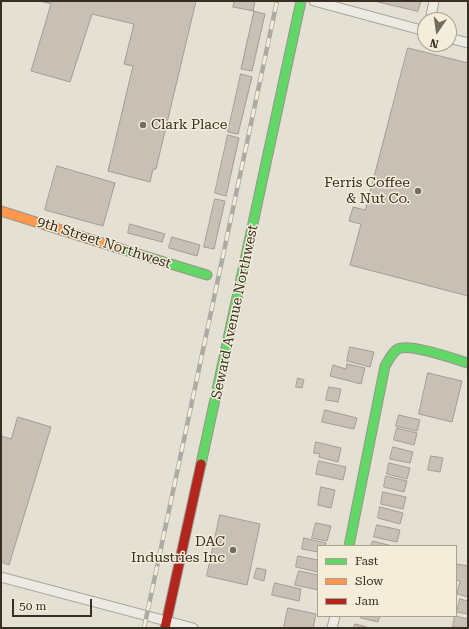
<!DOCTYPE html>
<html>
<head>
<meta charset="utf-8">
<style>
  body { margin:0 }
  #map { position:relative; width:469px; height:629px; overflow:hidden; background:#e4e0d3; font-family:"Roboto Serif",serif }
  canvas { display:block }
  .frame { position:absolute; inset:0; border:2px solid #392e23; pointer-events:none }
  .legend { position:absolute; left:317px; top:545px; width:140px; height:72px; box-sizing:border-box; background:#f3edda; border:1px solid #a9a191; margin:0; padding:5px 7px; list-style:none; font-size:12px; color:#392e23 }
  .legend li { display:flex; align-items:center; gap:8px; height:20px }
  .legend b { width:20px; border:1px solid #a9a191 }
  .north { position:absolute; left:417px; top:12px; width:40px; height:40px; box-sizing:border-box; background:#f3edda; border:1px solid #a9a191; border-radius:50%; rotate:193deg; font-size:11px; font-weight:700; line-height:16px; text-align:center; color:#392e23 }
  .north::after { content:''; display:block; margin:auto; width:14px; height:18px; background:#756c61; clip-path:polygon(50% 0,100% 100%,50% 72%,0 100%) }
  .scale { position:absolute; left:12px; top:599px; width:80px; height:18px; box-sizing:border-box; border:2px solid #392e23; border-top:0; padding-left:5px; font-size:12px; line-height:14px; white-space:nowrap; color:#392e23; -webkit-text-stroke:3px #f3edda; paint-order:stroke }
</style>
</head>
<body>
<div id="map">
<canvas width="469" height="629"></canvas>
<div class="frame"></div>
<ul class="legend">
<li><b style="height:5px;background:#63d668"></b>Fast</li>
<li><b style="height:5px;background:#ff974d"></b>Slow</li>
<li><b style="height:5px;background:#b3261e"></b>Jam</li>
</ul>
<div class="north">N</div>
<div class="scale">50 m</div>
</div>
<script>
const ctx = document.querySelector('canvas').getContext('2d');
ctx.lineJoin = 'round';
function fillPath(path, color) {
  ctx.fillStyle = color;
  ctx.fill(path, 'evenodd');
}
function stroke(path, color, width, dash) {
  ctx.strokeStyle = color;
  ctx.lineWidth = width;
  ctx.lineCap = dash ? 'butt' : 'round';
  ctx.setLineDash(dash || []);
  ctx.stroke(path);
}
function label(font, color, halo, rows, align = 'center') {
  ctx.font = font + ' "Roboto Serif",serif';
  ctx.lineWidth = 3;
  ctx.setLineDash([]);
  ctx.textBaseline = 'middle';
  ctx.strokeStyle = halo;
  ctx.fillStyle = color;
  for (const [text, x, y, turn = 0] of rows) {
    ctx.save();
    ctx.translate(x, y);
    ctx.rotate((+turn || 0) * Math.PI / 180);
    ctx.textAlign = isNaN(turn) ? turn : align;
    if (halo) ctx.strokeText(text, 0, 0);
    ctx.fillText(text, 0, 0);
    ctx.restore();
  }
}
const building = new Path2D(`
  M39,1H196L156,169H153L150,182L108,171L133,66L124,64L134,24L92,14L70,82L31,71L51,4Z
  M235,1H255L253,11L265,14L252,71L241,69L254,11L233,7Z
  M374,1H421L418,11Z
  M408,48L468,63V296L350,265L361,224L349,221L353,207L365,210Z
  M241,74L252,77L238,134L228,132Z
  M228,135L239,138L226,196L215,193Z
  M57,166L115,183L103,226L45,210Z
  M215,199L225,201L214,249L204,247Z
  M130,224L165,234L162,242L128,233Z
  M172,237L200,245L197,256L169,248Z
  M350,347L374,352L370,367L347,361Z
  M347,364L365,368L361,384L330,376L333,365L346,369Z
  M428,373L462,381L452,422L419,414Z
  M298,378L304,380L302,388L296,387Z
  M329,387L341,389L338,402L326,400Z
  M325,410L357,418L354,429L322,422Z
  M399,415L420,420L417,431L396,426Z
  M18,417L51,427L9,565L1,562V436L11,439Z
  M397,428L417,433L414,445L394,440Z
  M316,442L341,448L338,462L319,457L320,454L314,453Z
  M393,447L413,452L410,463L390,459Z
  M431,456L443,458L440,472L428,470Z
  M319,461L346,467L343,480L316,474Z
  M389,463L410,468L407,479L387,474Z
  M386,476L407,481L404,492L384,487Z
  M321,487L335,490L331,508L318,505Z
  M383,492L406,497L403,509L381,504Z
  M380,507L403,513L400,524L378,518Z
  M220,515L260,524L247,585L207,576Z
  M316,523L331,526L327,541L312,538Z
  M377,525L400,530L397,542L374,537Z
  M304,538L326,543L325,546H318V552L302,549Z
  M373,541L392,546H371Z
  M298,556L318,560V572L296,567Z
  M457,564L468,566V597L457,594L460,581L456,580Z
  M257,568L266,570L264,581L254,578Z
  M299,571L318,575V590L295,585Z
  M275,583L301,589L299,601L272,595Z
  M460,599L468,601V614L457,612Z
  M288,608L316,614L313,628H284Z
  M361,616H380L378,622L361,618Z
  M455,616L468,619V628L453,627Z
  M355,624L367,627L366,628H354Z`);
fillPath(building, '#c8c0b4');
stroke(building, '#a49c92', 1);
const street = new Path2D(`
  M314,1L425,31
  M430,20L434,1
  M449,38L468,43
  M1,577L193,628
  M332,628L335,616`);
const fast = new Path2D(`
  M118,248L207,275
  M201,464L301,1
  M349,546L385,366C389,360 392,352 398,349C409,343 455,359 468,363`);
const slow = new Path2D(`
  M1,211L118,248`);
const jam = new Path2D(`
  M165,628L201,464`);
stroke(street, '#aaa59b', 11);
stroke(fast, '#99958b', 11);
stroke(slow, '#99958b', 11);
stroke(jam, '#99958b', 11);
stroke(street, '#eceae3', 9);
stroke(fast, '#63d668', 9);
stroke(slow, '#ff974d', 9);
stroke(jam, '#b3261e', 9);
const rail = new Path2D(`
  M144,628L277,1`);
stroke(rail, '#adaaa3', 4.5);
stroke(rail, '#f3edda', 3, [9]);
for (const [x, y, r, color] of [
  [143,125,4,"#756c61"],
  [418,191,4,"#756c61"],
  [233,550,4,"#756c61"]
]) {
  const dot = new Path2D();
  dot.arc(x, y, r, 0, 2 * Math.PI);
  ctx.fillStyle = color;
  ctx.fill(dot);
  stroke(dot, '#f3edda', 1.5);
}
label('14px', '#392e23', '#f3edda', [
  ["Clark Place",151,125,"left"],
  ["Ferris Coffee",410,183],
  ["& Nut Co.",410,199],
  ["DAC",225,542],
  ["Industries Inc",225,558]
], 'right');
label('14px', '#392e23', '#f3edda', [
  ["9th Street Northwest",104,243,18],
  ["Seward Avenue Northwest",235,312,-78]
]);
</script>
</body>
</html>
